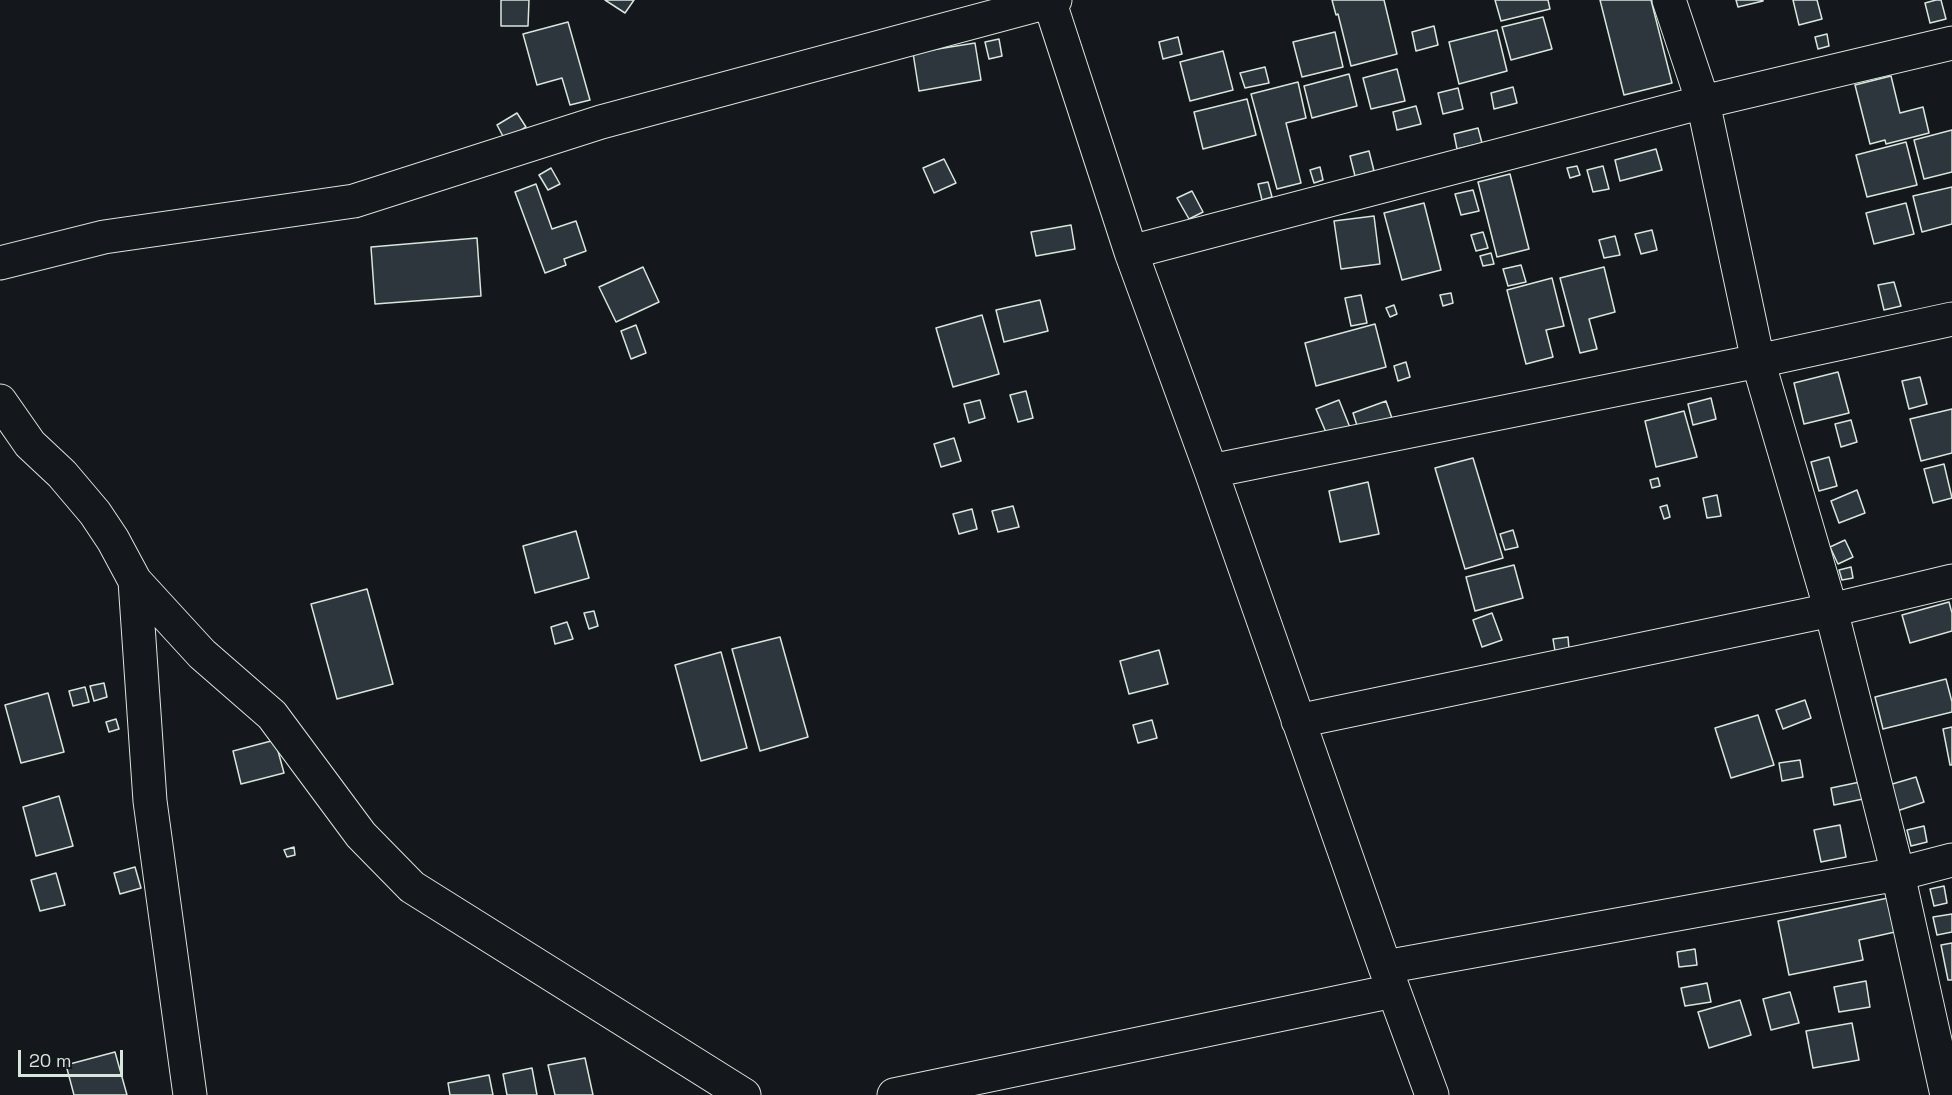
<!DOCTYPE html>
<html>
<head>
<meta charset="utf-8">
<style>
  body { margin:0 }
  #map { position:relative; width:1952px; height:1095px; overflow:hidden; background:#14181c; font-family:"Space Grotesk",sans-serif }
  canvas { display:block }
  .scale { position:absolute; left:18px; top:1050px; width:105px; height:27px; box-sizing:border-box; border:3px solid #d8e6dc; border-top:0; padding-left:8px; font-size:18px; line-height:21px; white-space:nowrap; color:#d8e6dc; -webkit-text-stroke:4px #14181c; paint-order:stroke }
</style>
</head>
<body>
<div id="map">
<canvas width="1952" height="1095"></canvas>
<div class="scale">20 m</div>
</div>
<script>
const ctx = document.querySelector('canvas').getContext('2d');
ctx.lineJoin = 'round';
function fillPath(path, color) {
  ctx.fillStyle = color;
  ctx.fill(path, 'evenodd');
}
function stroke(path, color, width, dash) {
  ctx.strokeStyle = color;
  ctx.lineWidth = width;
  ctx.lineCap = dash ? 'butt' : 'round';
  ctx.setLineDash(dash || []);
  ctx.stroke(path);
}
const building = new Path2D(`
  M501,0H529L528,26H501Z
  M605,0H634L625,13Z
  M1332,0H1384L1397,54L1351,66L1338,14L1336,15Z
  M1495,0H1548L1550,9L1501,21Z
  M1600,0H1651L1672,83L1624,95Z
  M1736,0H1763V1L1738,7Z
  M1793,0H1817L1822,19L1799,25Z
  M1936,0H1941L1946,19L1930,23L1925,3Z
  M1543,17L1552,49L1511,60L1502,27Z
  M568,22L590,100L570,105L562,78L537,85L523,34Z
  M1434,26L1438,45L1416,51L1412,32Z
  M1497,30L1507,71L1459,84L1449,42Z
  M1335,32L1343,67L1302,77L1293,42Z
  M1827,34L1829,46L1818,49L1815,37Z
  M1178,37L1182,54L1163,59L1159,42Z
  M999,39L1002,56L989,59L985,42Z
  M975,43L981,80L919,91L913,53Z
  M1223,51L1233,90L1190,101L1180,62Z
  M1265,67L1269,83L1245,88L1240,73Z
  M1397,69L1405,101L1371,109L1363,78Z
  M1349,74L1357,106L1312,118L1304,86Z
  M1891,76L1900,113L1923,107L1929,133L1886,144L1885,140L1870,144L1855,85Z
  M1298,82L1306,118L1286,123L1301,183L1277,189L1251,94Z
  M1513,87L1517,103L1494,109L1491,93Z
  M1458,88L1463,109L1443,114L1438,93Z
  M1247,99L1256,135L1203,149L1194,112Z
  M1416,106L1421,124L1397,130L1393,112Z
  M517,113L526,127L505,140L497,125Z
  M1478,128L1482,143L1457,149L1454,134Z
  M1952,130V172L1924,179L1914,140Z
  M1906,142L1917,185L1867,197L1856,155Z
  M1656,149L1662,170L1620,181L1615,160Z
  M1369,151L1374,171L1355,176L1350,156Z
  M944,159L956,183L934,193L923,168Z
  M1577,166L1580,175L1570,178L1567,168Z
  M1603,166L1609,189L1593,192L1587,170Z
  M1320,167L1323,180L1314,183L1310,170Z
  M551,168L560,184L548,190L539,175Z
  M1510,174L1529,249L1497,257L1478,182Z
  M1268,182L1272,197L1262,200L1258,184Z
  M536,184L552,229L576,221L586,251L564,259L566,265L545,273L515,192Z
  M1952,187V224L1922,232L1913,196Z
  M1473,190L1479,211L1461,215L1455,194Z
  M1192,191L1203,212L1189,219L1177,198Z
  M1424,203L1441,270L1402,280L1384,213Z
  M1906,203L1914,234L1874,244L1866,213Z
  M1374,216L1380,264L1341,269L1334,221Z
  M1071,225L1075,249L1036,256L1031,232Z
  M1652,230L1657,250L1641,254L1635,234Z
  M1483,232L1488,248L1476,251L1471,235Z
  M1615,236L1620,255L1604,258L1599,240Z
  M477,238L481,296L375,304L371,247Z
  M1491,253L1494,264L1483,266L1480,256Z
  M1521,265L1526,282L1508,286L1503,269Z
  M643,267L659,302L616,322L599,287Z
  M1604,267L1615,312L1589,319L1597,349L1580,353L1560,278Z
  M1552,278L1564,326L1546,330L1553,357L1526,364L1507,290Z
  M1894,282L1901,306L1884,310L1878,285Z
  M1451,293L1453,303L1443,306L1440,295Z
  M1361,295L1367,323L1351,326L1345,298Z
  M1040,300L1048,331L1004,342L996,310Z
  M1394,305L1397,314L1390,317L1386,308Z
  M982,315L999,374L953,387L936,328Z
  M1375,324L1386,367L1316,386L1305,343Z
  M636,325L646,353L631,359L621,331Z
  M1406,362L1410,377L1398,381L1394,366Z
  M1838,372L1849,413L1804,424L1794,383Z
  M1920,377L1927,404L1909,409L1902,381Z
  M1026,391L1033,418L1018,422L1010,395Z
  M1711,398L1716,419L1693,425L1688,404Z
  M980,400L985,418L969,423L964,404Z
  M1339,400L1353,435L1331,444L1316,409Z
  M1386,401L1395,427L1361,438L1353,413Z
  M1952,409V453L1921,461L1910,419Z
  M1684,411L1697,457L1656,467L1645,421Z
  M1851,420L1857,442L1841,447L1835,424Z
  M954,438L961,461L941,467L934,444Z
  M1829,457L1837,486L1819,491L1811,462Z
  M1473,458L1503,558L1465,569L1435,468Z
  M1944,464L1952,498L1933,503L1924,469Z
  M1658,478L1660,486L1652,488L1650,480Z
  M1368,482L1379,534L1340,542L1329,491Z
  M1857,490L1865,513L1839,523L1831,501Z
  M1717,495L1721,516L1707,518L1703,498Z
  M1667,505L1670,517L1664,519L1660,507Z
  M1013,506L1019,527L998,532L992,511Z
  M972,509L977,529L959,534L953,514Z
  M1513,530L1518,547L1505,550L1500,534Z
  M576,531L589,578L535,593L523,546Z
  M1845,540L1853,557L1838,564L1830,547Z
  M1514,565L1523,598L1475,611L1466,577Z
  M1851,567L1853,578L1842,580L1839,570Z
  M367,589L393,684L337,699L311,604Z
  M1949,602L1952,613V631L1910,643L1902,615Z
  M594,611L598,626L589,629L584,613Z
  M1492,613L1502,640L1482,647L1473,620Z
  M567,622L573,639L555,644L551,627Z
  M780,637L808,737L760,751L732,649Z
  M1568,637L1569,649L1555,651L1553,639Z
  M1159,650L1168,684L1129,694L1120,661Z
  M721,652L747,748L701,761L675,665Z
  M1946,679L1952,702V712L1883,729L1875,697Z
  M104,683L107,697L94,701L90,686Z
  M85,687L89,702L73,706L69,691Z
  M48,693L64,752L21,763L5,705Z
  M1805,700L1811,718L1783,729L1776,710Z
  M1758,715L1774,765L1731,778L1715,728Z
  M116,719L119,729L109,732L106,722Z
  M1152,720L1157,738L1138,743L1133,725Z
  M1952,727V765H1950L1943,729Z
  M275,740L284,773L241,784L233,751Z
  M1800,760L1803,777L1782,781L1779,763Z
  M1916,777L1924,802L1897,811L1889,785Z
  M1860,782L1863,799L1834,805L1831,788Z
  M59,796L73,846L36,856L23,807Z
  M1840,825L1846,857L1821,862L1814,830Z
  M1924,826L1927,842L1911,846L1907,830Z
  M294,847L295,855L287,857L284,850Z
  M135,867L141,888L120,894L114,873Z
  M56,873L65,905L40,911L31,880Z
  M1944,886L1947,903L1934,906L1930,889Z
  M1888,898L1895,932L1859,940L1863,960L1789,975L1778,921Z
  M1952,914V932L1937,935L1933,917Z
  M1952,943V980H1948L1941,945Z
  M1695,949L1697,965L1679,967L1677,952Z
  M1866,981L1870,1007L1839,1012L1834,987Z
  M1707,983L1711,1002L1685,1006L1681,988Z
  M1790,992L1799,1023L1771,1030L1763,999Z
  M1740,1000L1751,1035L1709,1048L1698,1012Z
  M1852,1023L1859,1060L1813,1068L1806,1031Z
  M115,1052L127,1095H74L66,1065Z
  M585,1058L593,1095H555L548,1065Z
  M532,1068L537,1095H507L503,1074Z
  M489,1075L493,1095H450L448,1083Z`);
fillPath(building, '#2c363c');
stroke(building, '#d8e6dc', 1.5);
const minor = new Path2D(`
  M1049,0L1131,252L1211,471L1385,967L1432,1095
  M1669,0L1703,102L1758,361L1831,610L1898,874L1947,1095
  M1131,252L1703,102L1952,43
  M0,263L104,237L354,201L601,122L1055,0
  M0,401L30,444L62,474L95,513L113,540L135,581L202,654L272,715L361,835L412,887L744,1095
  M1211,471L1758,361L1952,319
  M135,581L150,801L190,1095
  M1298,721L1831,610L1952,581
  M1385,967L1898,874L1952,860
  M894,1095L1393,991`);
stroke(minor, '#d8e6dc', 35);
stroke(minor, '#14181c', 33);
</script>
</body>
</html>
